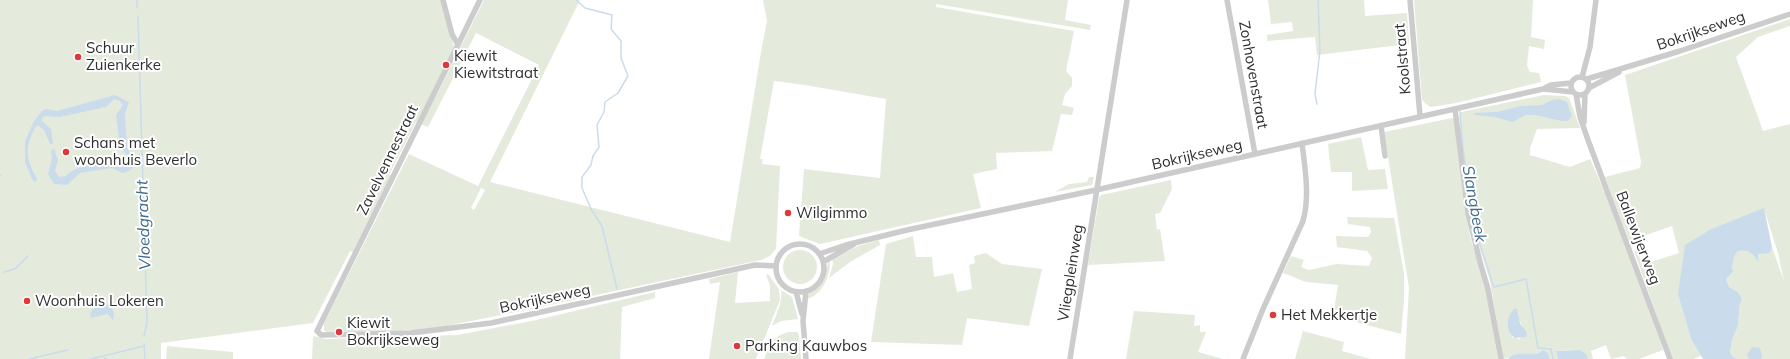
<!DOCTYPE html>
<html>
<head>
<meta charset="utf-8">
<style>
  body { margin:0 }
  canvas { display:block; background:#fff }
</style>
</head>
<body>
<canvas width="1790" height="359"></canvas>
<script>
const ctx = document.querySelector('canvas').getContext('2d');
ctx.lineJoin = 'round';
function fillPath(path, color) {
  ctx.fillStyle = color;
  ctx.fill(path, 'evenodd');
}
function stroke(path, color, width, dash) {
  ctx.strokeStyle = color;
  ctx.lineWidth = width;
  ctx.lineCap = dash ? 'butt' : 'round';
  ctx.setLineDash(dash || []);
  ctx.stroke(path);
}
function label(font, color, halo, rows, align = 'center') {
  ctx.font = font + ' Mulish,sans-serif';
  ctx.lineWidth = 4;
  ctx.setLineDash([]);
  ctx.textBaseline = 'middle';
  ctx.strokeStyle = halo;
  ctx.fillStyle = color;
  for (const [text, x, y, turn = 0] of rows) {
    ctx.save();
    ctx.translate(x, y);
    ctx.rotate((+turn || 0) * Math.PI / 180);
    ctx.textAlign = isNaN(turn) ? turn : align;
    if (halo) ctx.strokeText(text, 0, 0);
    ctx.fillText(text, 0, 0);
    ctx.restore();
  }
}
fillPath(new Path2D(`
  M0,0H442L454,47L431,94L436,96L484,0H580L490,182L730,242L761,52L767,21L763,0H1068L1065,20L1091,25L1090,30L936,4V7L1074,31L1066,71L1072,78V86L1065,94L1062,105L1074,108L1072,115L1061,114L1052,151L996,153L997,169L973,174L981,208L820,244L799,236L804,169L880,178L886,99L805,85L774,81L760,159H763L762,164L780,166L776,249L770,256L761,260L526,310L426,330L327,332L324,330V323L409,154L478,186L539,65L476,33L428,127L416,122L389,175H391L353,252L350,251L313,323L161,343V359H0ZM481,188L485,190L474,210L471,208Z
  M1268,0H1364L1365,16L1407,13L1409,44L1317,55L1315,37L1267,41V35L1293,31L1292,22L1271,24Z
  M1414,0H1533L1531,37L1545,40L1544,49L1529,46L1527,66L1530,72L1539,73L1541,82L1456,103L1431,107L1426,104L1422,100Z
  M1790,19V26L1758,37L1736,57L1763,131L1790,124V359H1737L1733,357L1730,353L1732,340L1738,326L1740,304L1742,299L1738,292L1729,287L1726,279L1734,271L1732,269L1734,257L1738,251C1752,250 1750,254 1759,261L1758,254L1761,252L1770,253L1772,247L1784,281L1778,253L1764,209L1711,229L1692,341L1703,359L1701,356L1693,359H1672L1634,251L1637,250L1642,265L1679,253L1672,226L1629,241L1605,177L1640,168L1641,162L1625,75Z
  M1544,95L1565,96L1569,98L1580,128L1537,129L1530,148V155L1570,167L1590,159L1606,195L1656,328L1663,350L1639,359H1627L1624,356L1611,359L1606,345L1591,351L1593,359H1588C1582,347 1568,351 1556,351L1558,359H1550L1549,356L1542,352L1533,355L1527,354L1503,359L1490,281L1477,239L1471,210L1461,143L1459,116L1461,112ZM1519,312L1518,318L1523,327L1520,339L1512,337Z
  M1452,118L1454,119L1464,202L1470,236L1486,289L1498,359H1405L1409,288L1384,132Z
  M1361,137L1368,170L1385,169L1388,189L1352,191V172H1331L1328,144Z
  M1089,177H1094L1092,185L1055,192L1069,184L1087,182Z
  M1171,180L1172,189L1160,213L1155,214L1157,230L1160,229L1165,261L1088,265L1099,198L1101,195Z
  M1347,217L1394,218L1404,273V301L1401,334L1333,316L1338,285L1306,282L1283,273L1291,256L1304,260L1301,267L1309,270L1337,264L1369,266L1372,258L1367,251L1337,247L1336,236L1368,237L1371,232L1370,227L1348,224Z
  M913,236L916,257H932L934,277L953,273L957,292L972,289L969,265L975,263L974,256L986,253L1002,264L1042,269L1029,326L967,318L962,345L871,342L886,244Z
  M879,240L880,245L850,262L829,278L833,264L832,259L858,246Z
  M783 267a17 17 0 1 1 34 0a17 17 0 1 1-34 0Z
  M830,260C831,275 822,295 807,299C809,290 817,288 822,282C827,275 825,267 830,260Z
  M738,272L735,303L770,301V285L766,275L768,274L779,289L780,300L756,359H709L720,282L710,284L709,279Z
  M781,290L792,297L798,319L781,321L772,326C776,314 783,303 781,290Z
  M655,292V298L622,307L620,359H312L313,336L326,339L457,335L532,321Z
  M1134,311L1195,315L1194,326L1200,325V332H1206L1198,352L1223,359H1126Z
  M1303,331L1344,342L1342,351L1370,359H1295Z
  M788,332H797L799,335L801,359H764C771,343 771,338 788,332Z
  M167,346L233,352V359H166Z`), '#e4ebdd');
fillPath(new Path2D(`
  M115,95L129,102L125,114L127,148L135,160C134,169 131,171 122,173L112,168L80,173L67,185L54,184L48,174L52,158L51,150L54,149L58,160L55,171L59,177L66,176C73,167 101,161 113,161C117,162 121,164 125,166L128,165L129,159L120,146L116,115L123,105L120,101L114,99L106,107L60,117L45,116L42,118V121L51,129L53,144H50L44,130L39,126H36C24,148 26,158 37,179L36,182L33,181L25,163V141L34,121L42,111L46,109L57,111Z
  M1559,99L1567,102L1572,116L1568,121C1554,122 1540,113 1526,115C1521,116 1517,121 1512,122L1495,117L1475,115L1474,113L1497,112L1521,106L1542,105L1552,100Z
  M1764,208L1772,247L1770,253L1758,254L1759,262C1751,254 1752,250 1738,251L1734,257L1732,269L1734,271L1726,279L1729,287L1738,292L1742,299L1740,304L1738,326L1732,340L1730,353L1733,357L1737,359H1703L1692,341L1678,294L1685,245L1711,229Z
  M108,304L111,305L114,314L113,321L110,316L107,314L91,318L90,313L95,307Z
  M1514,309H1517L1520,323L1527,333L1526,337L1515,338C1505,332 1506,316 1514,309Z
  M1752,347L1760,348L1762,355L1761,359H1749L1747,355Z
  M1543,350L1548,353L1550,359H1508C1518,348 1534,359 1543,350Z
  M1579,350L1586,354L1588,359H1558L1556,351Z`), '#cadceb');
stroke(new Path2D(`
  M137,0V8
  M576,0L585,8L612,15L611,29L621,41V58L628,76L618,93L605,102L604,112L597,125L599,147L593,156L591,165L582,177V188L591,209L602,226L617,289
  M138,17L147,322L144,336
  M1317,104L1315,94L1320,50L1318,0
  M1460,111L1463,149L1476,233L1494,287L1526,279L1538,348L1551,349L1553,359
  M0,175H1
  M4,272L15,269L28,256
  M144,344L145,359
  M104,358L106,359
  M29,359L68,350
  M91,359L144,346`), '#cadceb', 1.5);
stroke(new Path2D(`
  M443,0L452,34L458,45
  M480,0L317,331L321,335L411,333L491,323L755,265L776,266
  M1227,0L1255,154
  M1410,0L1420,116
  M1571 86a9 9 0 1 1 18 0a9 9 0 1 1-18 0Z
  M1582,77L1590,47L1596,0
  M1587,79L1680,51L1790,14
  M1589,88L1619,72
  M1544,89L1573,92
  M1576,94L1580,117L1588,140L1670,359
  M1455,109L1468,213L1480,262L1488,289L1501,359
  M1584,122L1585,94
  M1381,126L1385,156
  M776 268a24 24 0 1 1 48 0a24 24 0 1 1-48 0Z
  M819,254L846,245L907,230L1096,190L1543,89L1551,85L1571,83
  M823,262L854,244
  M796,292L802,314
  M806,359L803,321L806,291
  M1070,359L1127,0
  M1243,359L1263,309L1303,221C1310,196 1305,169 1302,143`), '#ccc', 5.5);
for (const [x, y, r, color] of [
  [78,57,4,"#df373b"],
  [446,65,4,"#df373b"],
  [66,152,4,"#df373b"],
  [788,213,4,"#df373b"],
  [27,301,4,"#df373b"],
  [1273,315,4,"#df373b"],
  [339,332,4,"#df373b"],
  [737,346,4,"#df373b"]
]) {
  const dot = new Path2D();
  dot.arc(x, y, r, 0, 2 * Math.PI);
  ctx.fillStyle = color;
  ctx.fill(dot);
  stroke(dot, '#fff', 1.5);
}
label('15px', '#2f2f2f', '#fff', [
  ["Bokrijkseweg",1701,31,-19],
  ["Koolstraat",1403,59,-95],
  ["Zonhovenstraat",1253,75,80],
  ["Bokrijkseweg",1197,155,-13],
  ["Zavelvennestraat",388,160,-64],
  ["Ballewijerweg",1638,238,69],
  ["Vliegpleinweg",1071,273,-81],
  ["Bokrijkseweg",545,299,-12]
]);
label('15px', '#2f2f2f', '#fff', [
  ["Schuur",86,48],
  ["Zuienkerke",86,65],
  ["Kiewit",454,56],
  ["Kiewitstraat",454,73],
  ["Schans met",74,143],
  ["woonhuis Beverlo",74,160],
  ["Wilgimmo",796,213],
  ["Woonhuis Lokeren",35,301],
  ["Het Mekkertje",1281,315],
  ["Kiewit",347,323],
  ["Bokrijkseweg",347,340],
  ["Parking Kauwbos",745,346]
], 'left');
label('italic 16px', '#3f6b8e', '#fff', [
  ["Slangbeek",1474,204,80],
  ["Vloedgracht",144,225,-92]
]);
</script>
</body>
</html>
